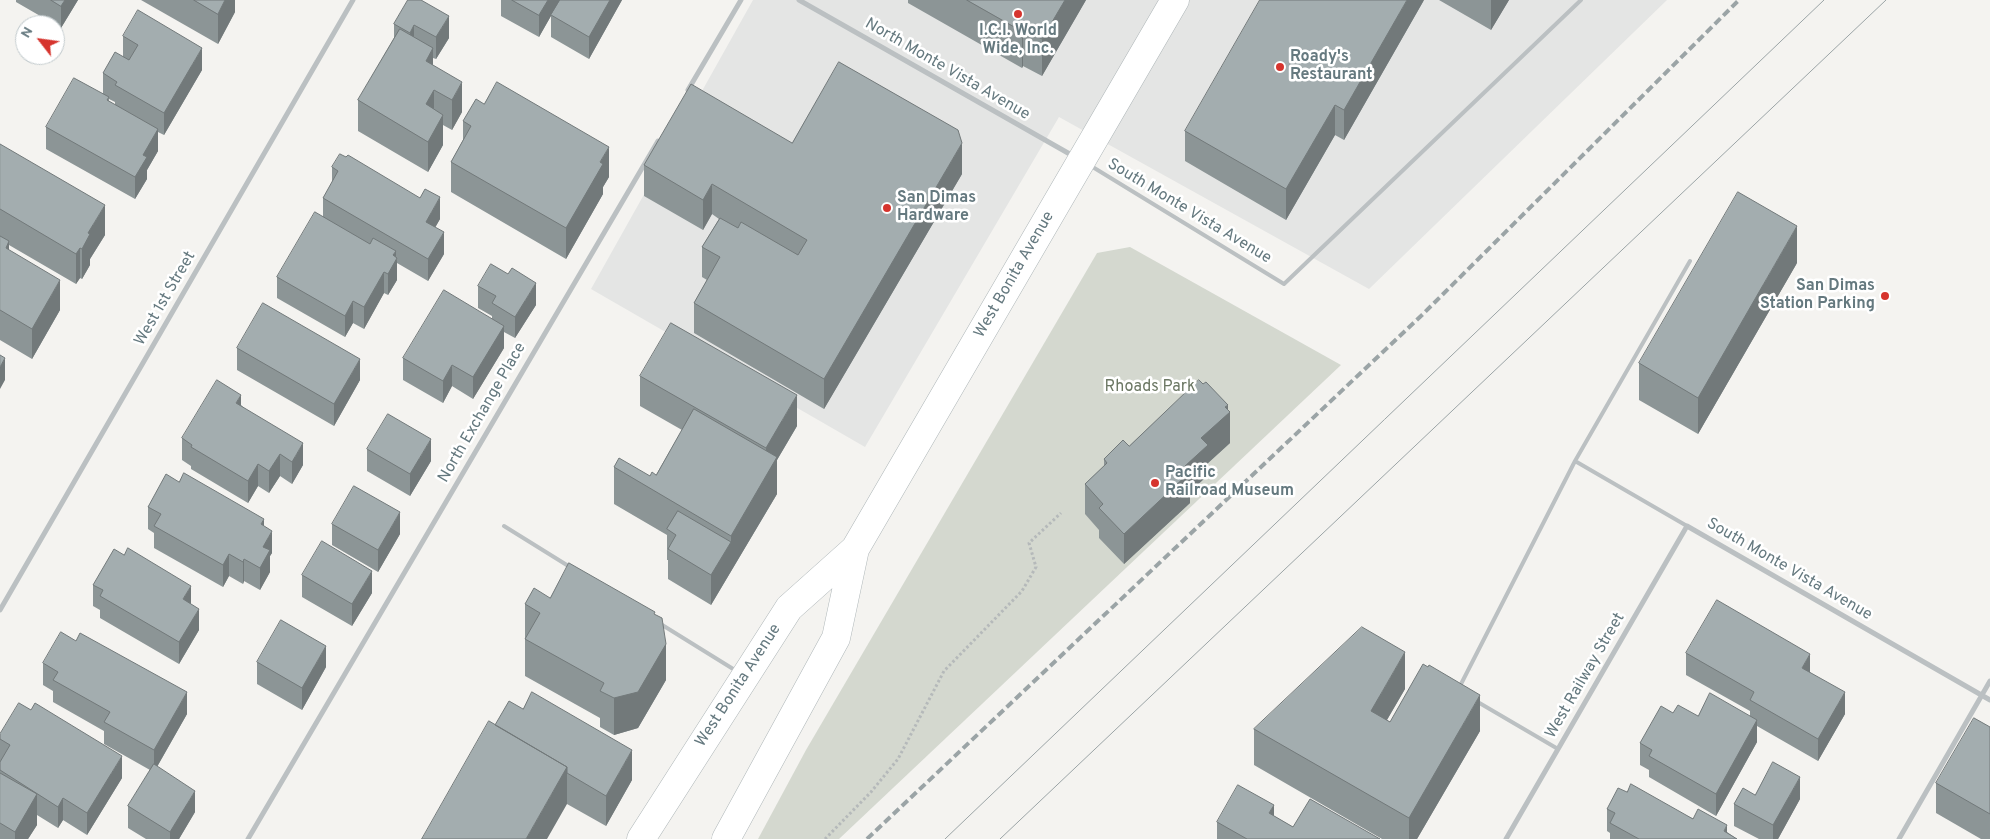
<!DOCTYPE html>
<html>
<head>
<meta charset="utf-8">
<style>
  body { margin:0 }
  #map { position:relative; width:1990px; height:839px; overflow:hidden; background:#f4f3f0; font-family:Overpass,sans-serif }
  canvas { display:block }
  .north { position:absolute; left:15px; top:15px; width:50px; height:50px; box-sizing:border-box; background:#fff; border:1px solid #c1c9cc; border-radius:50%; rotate:300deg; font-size:14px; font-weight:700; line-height:20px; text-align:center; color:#65797f }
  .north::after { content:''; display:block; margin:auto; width:18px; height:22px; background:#d6342e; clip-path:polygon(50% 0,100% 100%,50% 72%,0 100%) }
</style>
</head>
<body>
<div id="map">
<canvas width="1990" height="839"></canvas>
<div class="north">N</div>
</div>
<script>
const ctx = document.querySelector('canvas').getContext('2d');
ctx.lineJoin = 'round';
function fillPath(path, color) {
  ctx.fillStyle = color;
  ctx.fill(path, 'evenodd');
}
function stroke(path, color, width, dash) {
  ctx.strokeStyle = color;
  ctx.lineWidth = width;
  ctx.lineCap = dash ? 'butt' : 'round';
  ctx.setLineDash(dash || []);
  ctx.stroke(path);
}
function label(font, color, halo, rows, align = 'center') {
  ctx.font = font + ' Overpass,sans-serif';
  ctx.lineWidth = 5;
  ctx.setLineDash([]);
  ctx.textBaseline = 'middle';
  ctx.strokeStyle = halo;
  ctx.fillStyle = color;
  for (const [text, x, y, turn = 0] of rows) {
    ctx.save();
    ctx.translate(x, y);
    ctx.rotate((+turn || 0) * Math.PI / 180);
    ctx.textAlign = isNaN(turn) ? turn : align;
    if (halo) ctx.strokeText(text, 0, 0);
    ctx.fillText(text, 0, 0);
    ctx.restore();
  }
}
fillPath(new Path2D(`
  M753,0H1667L1369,289L1059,117L865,447L591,289Z`), '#e4e5e4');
fillPath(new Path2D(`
  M1130,247L1341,365L839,839H758L806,750L1097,253Z`), '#d4d8cf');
const secondary = new Path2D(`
  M641,839L789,608L855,549L1175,0
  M726,839L836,638L855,549`);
stroke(secondary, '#adb5b7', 29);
stroke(new Path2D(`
  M825,839L871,792L898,759L944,671L1022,591L1036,567L1029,543L1061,513`), '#b5b9ba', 3, [2.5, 2.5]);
stroke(new Path2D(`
  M1091,166L1284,284L1581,0
  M1575,461L1687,526
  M504,526L570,567
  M659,623L738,672
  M1459,688L1575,461L1690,261
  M1476,701L1558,749`), '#bbc0c2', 4);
stroke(new Path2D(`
  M799,0L1075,157
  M688,90L741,0
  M0,610L353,0
  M248,839L658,141
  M1506,839L1687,526L1990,700
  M1899,839L1990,681`), '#bbc0c2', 5);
stroke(secondary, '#fff', 28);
stroke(new Path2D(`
  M945,839L1824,0
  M1000,839L1886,0`), '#9ba4a6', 1);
stroke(new Path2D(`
  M867,839L1422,315L1739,0`), '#9ba4a6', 4, [8, 4]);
fillPath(new Path2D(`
  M16,0H78L61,28L16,2Z
  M141,0H235V12L218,44Z
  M408,0L449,38L436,59L433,58V65L462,112L452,130L443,125V145L428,172L358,131V100L394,38V24Z
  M501,0H560L539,37L501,16Z
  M560,0H622L589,59L551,37V15Z
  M908,0H1086L1042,76L1023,66L1022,68L908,3Z
  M1424,0L1344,140L1335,135L1286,220L1185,161V131Z
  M1439,0H1509L1491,30Z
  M123,36L202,70L164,135L158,132V151L147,170V179L135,199L46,149V127L103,94V73L123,56ZM109,99L115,102V105L109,101Z
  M463,121L609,177L603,187V194L566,259L451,192V162L463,140Z
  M792,143L962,174L824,409L694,333V303L707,280L702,277V247L719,219L712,214L703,230L644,196V165Z
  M0,144L105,235L90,259V265L82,279L80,278L76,284L9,245V250L60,310L32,359L0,340Z
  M346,157L440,219L435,227L444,254L428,281L397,263V280L388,295L384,293L364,329L353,323L345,337L277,298V277L323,216V198L332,183V167Z
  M1797,263L1698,434L1639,400V363Z
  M478,286L536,305L515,338L504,332V348L473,399L452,386L443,403L403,380V358L492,319V316L478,308Z
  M237,348L360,380L334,426L237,370Z
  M640,376L797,426L777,460V494L711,605L668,579V560H667V535L614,504V467L650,476L656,475L682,430L640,406Z
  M241,405L303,465L292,484L280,476L269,493L258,486L248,503L191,469V466L182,460V438Z
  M1228,410L1230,443L1208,463V475L1190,492V503L1124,564L1099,538V530L1085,514V484L1104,466V459L1129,446Z
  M367,449L431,461L410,496L367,471Z
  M179,482L264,526L272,553L270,556V572L260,590L244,581L243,584L229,576L223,587L154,548V533L148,529V507Z
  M332,524L400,534L378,572L332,545Z
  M302,575L372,593L352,626L302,597Z
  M93,585L191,604L199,630L179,664L100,618V610L93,606Z
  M550,598L655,615L666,680L638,728L614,735L600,727V718L525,676V604Z
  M1686,653L1810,672L1845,714L1818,761L1757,726V742L1716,816L1649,777V770L1640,765V743L1673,713L1698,716H1750V711L1686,675Z
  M257,662L326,667L302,710L257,684Z
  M43,663L187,714L157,767L195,812L179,839H146L128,828V806L150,770L104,744V731L53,702V691L43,685Z
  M1405,689L1387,720L1390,722L1480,731L1417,839H1382L1254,765V729Z
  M495,725L632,780L606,826L567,804Z
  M1990,727V839H1981L1936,813V783Z
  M0,734L122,778L87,835L63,820L58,828L37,815V825L28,839H0Z
  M1627,792L1727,832L1737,839H1610V833L1607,831V809Z
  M1755,795L1800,799L1778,839H1759L1734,826V804Z
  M1274,816L1293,827L1380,839H1217V822Z`), '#8c9596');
fillPath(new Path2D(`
  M65,0H78L61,28V6Z
  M225,0H235V12L218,44V14Z
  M548,0H560L539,37V15Z
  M610,0H622L589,59V37Z
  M1065,0H1086L1042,76V39Z
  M1407,0H1424L1344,140V110Z
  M1491,0H1509L1491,30Z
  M449,16V38L436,59V37Z
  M414,25V47L410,54V33Z
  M1023,29V66L1022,68V31Z
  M202,48V70L164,135V113Z
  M433,48V79L426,61Z
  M462,82V112L452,130V100Z
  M434,90V120L426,104Z
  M1335,105V135L1286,220V189Z
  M443,115V145L428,172V142Z
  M158,129V151L147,170V179L135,199V177L143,155Z
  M962,143V174L824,409V379Z
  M609,147V177L603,187V194L566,259V228L600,162Z
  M712,184V214L703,230V200Z
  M440,197V219L426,244V222Z
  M105,205V235L90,259V265L82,279V249L88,233Z
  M1797,226V263L1698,434V398Z
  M444,232V254L428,281V259Z
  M9,241V272L6,248Z
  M80,248V278L76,284V254Z
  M396,251V261L397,258V280L388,295V274L393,255Z
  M384,272V293L364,329V307Z
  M60,280V310L32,359V329Z
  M536,283V305L515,338V317Z
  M353,301V323L345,337V316Z
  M504,326V348L473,399V377Z
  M5,358V380L0,389V367Z
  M360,359V380L334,426V404Z
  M452,365V386L443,403V381Z
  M241,395V417L236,403Z
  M797,395V426L777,460V494L711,605V575L731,542V536L766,476V448Z
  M1228,405V414L1230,412V443L1208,463V475L1190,492V503L1124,564V534L1185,466L1201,438L1225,407Z
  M431,439V461L410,496V474Z
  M303,443V465L292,484V462Z
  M280,454V476L269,493V471Z
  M258,464V486L248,503V481Z
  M400,512V534L378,572V550Z
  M264,519V541L261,524Z
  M272,531V553L270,556V572L260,590V568L263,547Z
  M229,554V576L223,587V565Z
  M244,559V581L243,584V562Z
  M372,571V593L352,626V604Z
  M191,586V607L183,599Z
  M199,609V630L179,664V642Z
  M666,644V680L638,728L614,735V698Z
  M326,646V667L302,710V688Z
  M1405,652V689L1371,747V711Z
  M1810,654V676L1802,668Z
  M187,692V714L154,772V750Z
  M1845,692V714L1818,761V739Z
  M1480,695V731L1417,839H1409V818Z
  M1757,720V742L1716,816V794Z
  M632,750V780L606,826V796Z
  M122,756V778L87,835V813Z
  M567,767V804L547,839H526Z
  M1800,777V799L1778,839H1773V825Z
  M195,791V812L179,839H170V832Z
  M37,794V825L28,839H15V832Z
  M63,798V820L58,828V807Z
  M1274,805V827L1269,813Z
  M1727,825V839L1724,831Z`), '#72797a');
const building = new Path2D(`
  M51,0H65L61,6Z
  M194,0H225L218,14Z
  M408,0H421L449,16L436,37L414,25L410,33L394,24Z
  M512,0H548L539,15Z
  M560,0H610L589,37L551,15Z
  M967,0H1065L1042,39L1023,29L1022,31Z
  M1260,0H1407L1344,110L1335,105L1286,189L1185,131Z
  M138,10L202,48L164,113L115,85L117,82L103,73L115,52L129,60L138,45L123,36Z
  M400,29L433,48L426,61L462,82L452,100L434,90L426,104L443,115L428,142L358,100Z
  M839,62L958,130L962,143L824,379L694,303L720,257L702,247L720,218L738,228L741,222L798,255L807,240L712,184L703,200L644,165L691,84L792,143Z
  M74,78L109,97L107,100L158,129L143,155L147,157L135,177L46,127Z
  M497,82L609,147L600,162L603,164L566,228L451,162L471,126L463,121L476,99L484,104Z
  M0,144L105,205L88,233L90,234L82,249L80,248L76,254L0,209Z
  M340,154L346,157L348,155L420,198L425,189L440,197L426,222L444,232L428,259L323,198L338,171L332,167Z
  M1738,192L1797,226L1698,398L1639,363Z
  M315,212L370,244L373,238L396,251L393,255L397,258L388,274L384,272L364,307L353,301L345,316L277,277Z
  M0,236L9,241L6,248L60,280L32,329L0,310Z
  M491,264L508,274L512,268L536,283L515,317L492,303L496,296L478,286Z
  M444,290L504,326L473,377L452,365L443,381L403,358Z
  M263,303L360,359L334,404L237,348Z
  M671,323L797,395L766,448L640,376Z
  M0,355L5,358L0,367Z
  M217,380L241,395L236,403L303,443L292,462L280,454L269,471L258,464L248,481L191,447L192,445L182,438Z
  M1199,380L1203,384L1206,382L1228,405L1225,407L1230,412L1201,438L1208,445L1185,466L1190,472L1124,534L1099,508L1103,504L1085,484L1107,463L1104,459L1123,440L1129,446Z
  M694,409L777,457L731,536L614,467L619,458L650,476L652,472L656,475Z
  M388,414L431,439L410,474L367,449Z
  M184,473L264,519L261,524L272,531L263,547L270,550L260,568L244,559L243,562L229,554L223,565L154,526L161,514L148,507L166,474L179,482Z
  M354,486L400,512L378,550L332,524Z
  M678,511L731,542L711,575L668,549L676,535L667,529Z
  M322,541L372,571L352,604L302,575Z
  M128,548L191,586L183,599L199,609L179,642L100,596L103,590L93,585L114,549L124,555Z
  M569,563L655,612L654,614L662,618L666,644L638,692L614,698L600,691L604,683L525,639L540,613L525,604L534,588L550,598Z
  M1717,600L1810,654L1802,668L1845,692L1818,739L1750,700L1754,692L1686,653Z
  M281,620L326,646L302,688L257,662Z
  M1362,627L1405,652L1371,711L1390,722L1423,664L1428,667L1429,665L1480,695L1409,818L1254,729Z
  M61,632L76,641L80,633L187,692L154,750L104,722L110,712L53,680L58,672L43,663Z
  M532,692L632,750L606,796L567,773V767L495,725L509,701L523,709Z
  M1710,693L1757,720L1716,794L1649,756L1652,750L1640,743L1661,706L1673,713L1678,705L1698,716Z
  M19,703L31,710L35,703L122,756L87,813L63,798L58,807L0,770V762L10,745L0,739V734Z
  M1974,718L1990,727V814L1936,783Z
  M489,721L567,767L526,839H422Z
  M1773,762L1800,777L1773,825L1734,804L1743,788L1755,795Z
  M154,764L195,791L170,832L128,806Z
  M0,773L37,794L15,832L0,823Z
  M1631,784L1693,819L1698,809L1727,825L1724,831L1737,839H1639L1610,823L1615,813L1607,809L1618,788L1627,792Z
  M1238,785L1274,805L1269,813L1293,827L1310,799L1380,839H1247L1217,822Z`);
fillPath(building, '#a3adaf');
stroke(building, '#72797a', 1);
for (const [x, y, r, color] of [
  [1018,14,5,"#d6342e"],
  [1280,67,5,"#d6342e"],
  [887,208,5,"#d6342e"],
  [1885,296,5,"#d6342e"],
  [1155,483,5,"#d6342e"]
]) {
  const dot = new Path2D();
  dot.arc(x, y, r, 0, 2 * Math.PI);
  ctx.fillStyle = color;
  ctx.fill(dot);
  stroke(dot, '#fff', 2);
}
label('bold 16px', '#65797f', '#fff', [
  ["I.C.I. World",1018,32,"center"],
  ["Wide, Inc.",1018,50,"center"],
  ["Roady's",1290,58],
  ["Restaurant",1290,76],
  ["San Dimas",897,199],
  ["Hardware",897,217],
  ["San Dimas",1875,287,"right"],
  ["Station Parking",1875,305,"right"],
  ["Pacific",1165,474],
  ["Railroad Museum",1165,492]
], 'left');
label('16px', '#65797f', '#fff', [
  ["North Monte Vista Avenue",947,70,30],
  ["South Monte Vista Avenue",1189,212,31],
  ["West Bonita Avenue",1015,275,-60],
  ["West 1st Street",166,299,-60],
  ["North Exchange Place",483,413,-60],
  ["South Monte Vista Avenue",1789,570,30],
  ["West Railway Street",1586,676,-60],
  ["West Bonita Avenue",739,686,-57]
]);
label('16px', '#6b7763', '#fff', [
  ["Rhoads Park",1150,388]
]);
</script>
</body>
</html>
